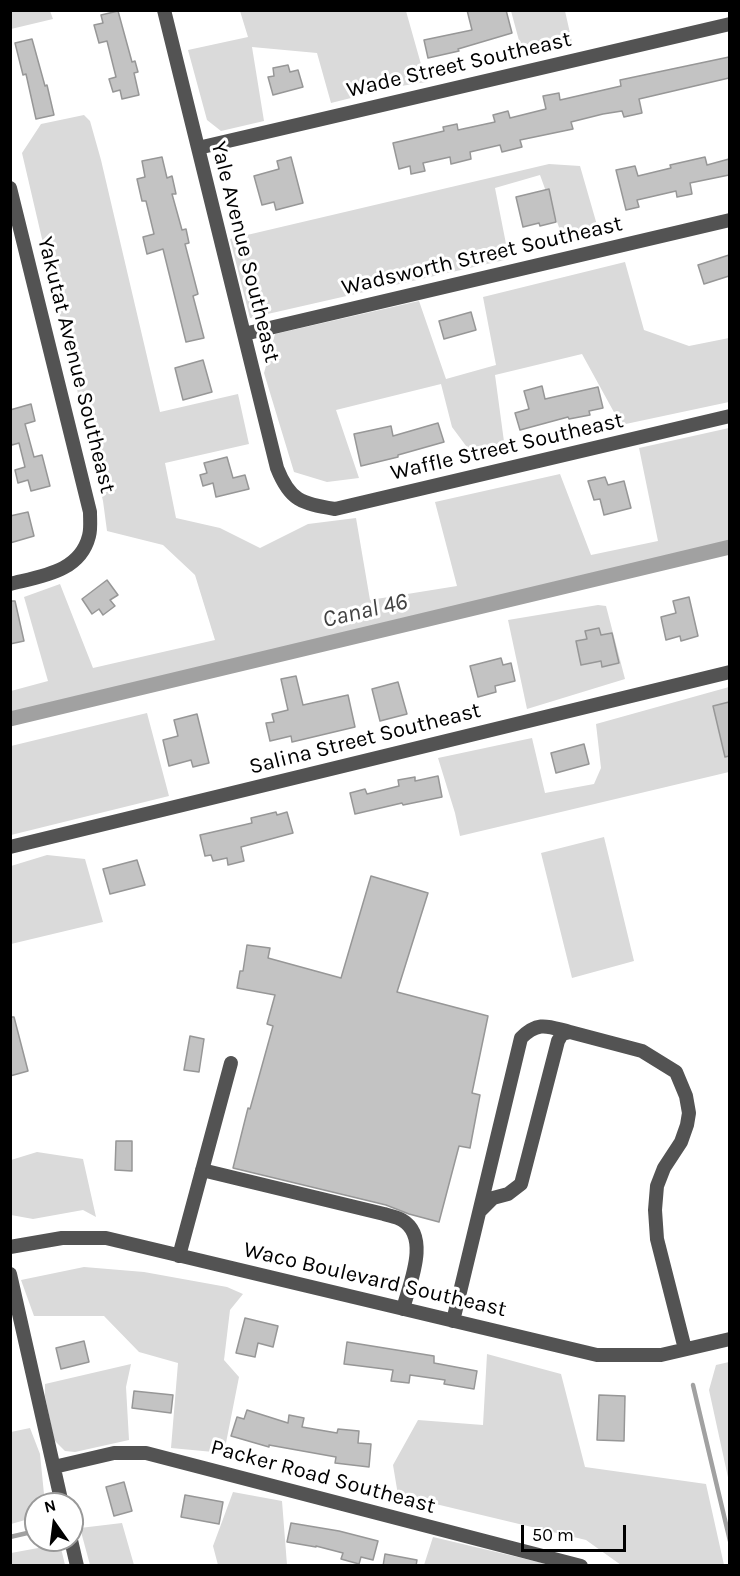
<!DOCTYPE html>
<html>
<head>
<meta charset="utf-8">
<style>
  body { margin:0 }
  #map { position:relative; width:740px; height:1576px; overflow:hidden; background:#fff; font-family:Karla,sans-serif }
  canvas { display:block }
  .frame { position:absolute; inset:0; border:12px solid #000; pointer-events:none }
  .north { position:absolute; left:24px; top:1492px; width:60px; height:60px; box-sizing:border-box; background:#fff; border:2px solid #999; border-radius:50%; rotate:346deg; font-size:16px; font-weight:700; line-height:24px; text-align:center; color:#000 }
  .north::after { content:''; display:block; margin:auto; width:21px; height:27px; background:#000; clip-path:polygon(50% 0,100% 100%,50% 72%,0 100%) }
  .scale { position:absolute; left:521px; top:1525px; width:105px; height:27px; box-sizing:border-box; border:3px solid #000; border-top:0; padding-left:8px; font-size:18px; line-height:21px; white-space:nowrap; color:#000; -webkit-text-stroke:4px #fff; paint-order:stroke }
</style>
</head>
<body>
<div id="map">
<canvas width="740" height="1576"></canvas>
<div class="frame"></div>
<div class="north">N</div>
<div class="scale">50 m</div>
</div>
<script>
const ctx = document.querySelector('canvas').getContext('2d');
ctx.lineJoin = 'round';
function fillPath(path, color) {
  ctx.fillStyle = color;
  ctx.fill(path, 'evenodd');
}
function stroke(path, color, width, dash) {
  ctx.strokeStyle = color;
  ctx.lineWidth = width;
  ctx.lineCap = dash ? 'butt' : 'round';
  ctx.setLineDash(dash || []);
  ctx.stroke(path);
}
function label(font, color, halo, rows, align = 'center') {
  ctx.font = font + ' Karla,sans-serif';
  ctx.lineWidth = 6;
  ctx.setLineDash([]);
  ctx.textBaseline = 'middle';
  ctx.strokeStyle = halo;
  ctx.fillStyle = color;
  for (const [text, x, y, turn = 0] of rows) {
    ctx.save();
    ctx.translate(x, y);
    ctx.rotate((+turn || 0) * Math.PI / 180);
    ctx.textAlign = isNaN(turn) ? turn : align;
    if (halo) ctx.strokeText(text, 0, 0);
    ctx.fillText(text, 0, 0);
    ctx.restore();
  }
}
fillPath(new Path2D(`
  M350,10L351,12L406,11L426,82L395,87L331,103L317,53L252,47L264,121L221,131L207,120L188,50L248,37L240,11Z
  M10,11H50L53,19L11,29Z
  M511,11H565L572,42L532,56L521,48Z
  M84,115L90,121L101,160L160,412L238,394L249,444L165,463L176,518L220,528L260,548L308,524L356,518L370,600L457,586L435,502L560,474L591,555L658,541L639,448L729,428V543L11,714V691L48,681L24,597L60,584L93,668L215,640L195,575L163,545L107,531L103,501L22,153L41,124Z
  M549,164L580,166L599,232L564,241L540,175L495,188L509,259L250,318L230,239Z
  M625,262L644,330L689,346L729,338V402L621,425L582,354L495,375L505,449L472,454L452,427L441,384L336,410L359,478L327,482L294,472L264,373L275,334L419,301L446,379L496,365L483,297Z
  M598,605L606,606L625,679L527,709L508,620Z
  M729,687V772L460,836L455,813L438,758L532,738L545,793L594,784L601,768L596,724Z
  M147,713L169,796L11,835V746Z
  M604,837L634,961L572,978L541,853Z
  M47,855L85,859L103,922L11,944V866Z
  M37,1152L83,1159L96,1217L83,1210L33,1219L11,1215V1160Z
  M84,1267L144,1272L227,1287L243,1294L230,1310L224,1360L239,1377L224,1453L171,1448L178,1363L139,1352L104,1316H34L21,1280Z
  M487,1354L561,1374L585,1467L706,1484L724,1565H621L586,1540L398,1495L393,1465L418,1420L483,1425Z
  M729,1362H730L729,1482L709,1390L716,1365Z
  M131,1364L126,1387L129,1440L75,1452L65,1451L54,1440L45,1396V1384Z
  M30,1428L40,1454L45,1504H36V1517L11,1524V1432Z
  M233,1492L282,1501L287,1565H218L213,1546Z
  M122,1523L134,1565H90L80,1528Z
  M433,1537L551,1565H424Z
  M60,1544L65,1565H11V1553Z`), '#dadada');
stroke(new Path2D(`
  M693,1385L730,1541
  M10,1537L36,1531`), '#a1a1a1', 4.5);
stroke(new Path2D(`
  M10,719L730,547`), '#a1a1a1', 15);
const building = new Path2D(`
  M467,10H506L512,33L458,49L459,51L428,58L424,40L472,30Z
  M118,11L132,62L135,61L138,72L134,73L139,95L122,99L120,90L113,92L109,79L116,77L107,41L99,43L94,25L103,23L101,15Z
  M32,39L45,86L47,85L54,115L36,119L26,74L23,75L15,43Z
  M729,57V78L639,99L642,113L624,117L622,111L603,114L571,122L573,129L520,140L522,147L502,152L500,145L470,152L471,159L451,164L450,157L423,163L425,171L411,174L410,166L399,169L393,143L444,131L443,127L457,124L458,130L495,122L493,115L508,111L510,118L546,109L543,96L559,93L560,100L621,86L620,80Z
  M288,65L290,72L298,70L303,87L273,95L268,77L274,76L273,68Z
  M162,157L167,178L172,176L176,194H172L182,230L186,229L189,243L185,244L198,294L193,296L204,338L186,342L163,249L147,254L143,237L154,234L146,201H142L137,179L145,177L142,161Z
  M291,157L303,203L276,210L274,202L262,205L254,176L279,169L277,161Z
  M705,157L707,165L729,159V175L690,183L692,194L677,197L676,191L637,200L639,207L626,210L616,170L635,166L638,176L671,168L670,165Z
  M549,189L556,222L540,226L539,223L523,227L516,197Z
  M729,255V276L704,284L698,265Z
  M471,312L476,330L444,339L439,321Z
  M203,360L212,392L183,400L175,368Z
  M542,386L545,399L598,387L603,408L589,411L590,415L569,419L568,417L520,430L515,413L529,409L524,391Z
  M31,404L35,421L25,424L34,457L42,455L50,486L31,491L28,480L18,483L15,470L25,467L19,443L12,445L10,440V410Z
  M438,423L444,442L398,455V457L361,466L354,434L391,426L393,436Z
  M227,457L233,478L245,475L249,489L216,497L213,483L203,486L200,475L207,473L204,463Z
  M605,477L608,485L624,481L631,508L604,515L600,499L594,500L588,481Z
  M28,512L34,536L10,543V516Z
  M107,580L118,595L110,600L115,606L103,615L99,609L92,614L82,599Z
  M689,597L698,636L681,641L680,636L666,640L661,617L676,613L673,601Z
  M10,601H15L24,641L10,644Z
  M599,628L601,635L612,633L619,663L602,667L601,661L581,665L576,641L587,639L585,631Z
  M501,658L503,665L511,663L515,681L495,686L496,692L478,697L470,666Z
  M296,676L303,705L348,695L355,727L292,742L291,736L270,741L266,723L274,722L272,714L288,710L281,679Z
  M398,682L407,714L380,721L372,689Z
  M729,702V756L725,757L713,706Z
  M197,714L209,763L193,767L191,760L169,766L163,740L178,736L174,720Z
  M584,744L589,764L556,773L551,753Z
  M438,776L442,797L403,805L402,803L355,814L350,793L365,789L367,794L399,786L398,780L415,777V781Z
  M276,812L277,815L287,812L293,833L241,847L244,861L228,865L227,858L213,861L211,855L205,856L200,835L252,823L251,818Z
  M137,860L145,885L110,894L103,869Z
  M371,876L428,893L397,992L488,1016L472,1093L480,1095L470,1148L459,1146L439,1222L409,1214L386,1205L233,1168L248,1108L250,1109L273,1026L267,1024L275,995L237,988L240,971H243L247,945L270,948L268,958L341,978Z
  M10,1017H14L28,1071L10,1076Z
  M190,1036L204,1039L199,1072L184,1070Z
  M116,1141H132V1171L115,1170Z
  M245,1318L278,1326L273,1347L258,1343L255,1357L236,1353Z
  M84,1341L89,1362L61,1369L56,1348Z
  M347,1342L434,1356V1363L477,1371L474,1389L444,1384L445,1380L410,1375L409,1383L391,1381L393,1370L344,1364Z
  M134,1391L173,1395L171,1413L132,1408Z
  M599,1395L625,1396L624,1441L597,1440Z
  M247,1410L288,1423L289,1415L304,1418L302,1427L337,1433L338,1429L359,1431L358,1443L371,1444L369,1467L335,1463L336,1457L269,1445V1447L231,1436L237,1417L244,1419Z
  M124,1482L132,1511L114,1516L106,1487Z
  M185,1495L223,1502L219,1524L181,1517Z
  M291,1523L339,1531L378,1541L373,1560L361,1557L359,1564L341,1559L343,1553L316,1546V1547L287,1542Z
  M385,1554L417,1560L416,1566H383Z`);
fillPath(building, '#c3c3c3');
stroke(building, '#979797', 1.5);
stroke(new Path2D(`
  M164,10L277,468C290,501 301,503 335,509L730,416
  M198,148L730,24
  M10,188L90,512C90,520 91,529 89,536C80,572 42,576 10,584
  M244,334L730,220
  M10,847L730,672
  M202,1170L384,1214C390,1216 397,1217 402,1220C431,1237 409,1285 403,1309
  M481,1210L493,1198L508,1194L521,1184L558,1041L562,1034L570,1032L642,1051L676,1072L686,1096L689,1113L687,1125L681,1142L664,1168L657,1186L655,1210L657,1239L685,1349
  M10,1247L62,1238H106L597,1355H661L730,1339
  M179,1256L231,1063
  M10,1274L62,1504
  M453,1321L521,1038C539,1020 549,1027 570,1032
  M54,1467L114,1453H146L581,1566
  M71,1540L77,1566`), '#535353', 14);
label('22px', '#000', '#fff', [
  ["Wade Street Southeast",459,65,-13],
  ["Yale Avenue Southeast",245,252,76],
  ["Wadsworth Street Southeast",482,256,-13],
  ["Yakutat Avenue Southeast",76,365,76],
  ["Waffle Street Southeast",507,447,-13],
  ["Salina Street Southeast",365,739,-14],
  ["Waco Boulevard Southeast",375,1280,13],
  ["Packer Road Southeast",323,1477,15]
]);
label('italic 24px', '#424242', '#fff', [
  ["Canal 46",365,611,-13]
]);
</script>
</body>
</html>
